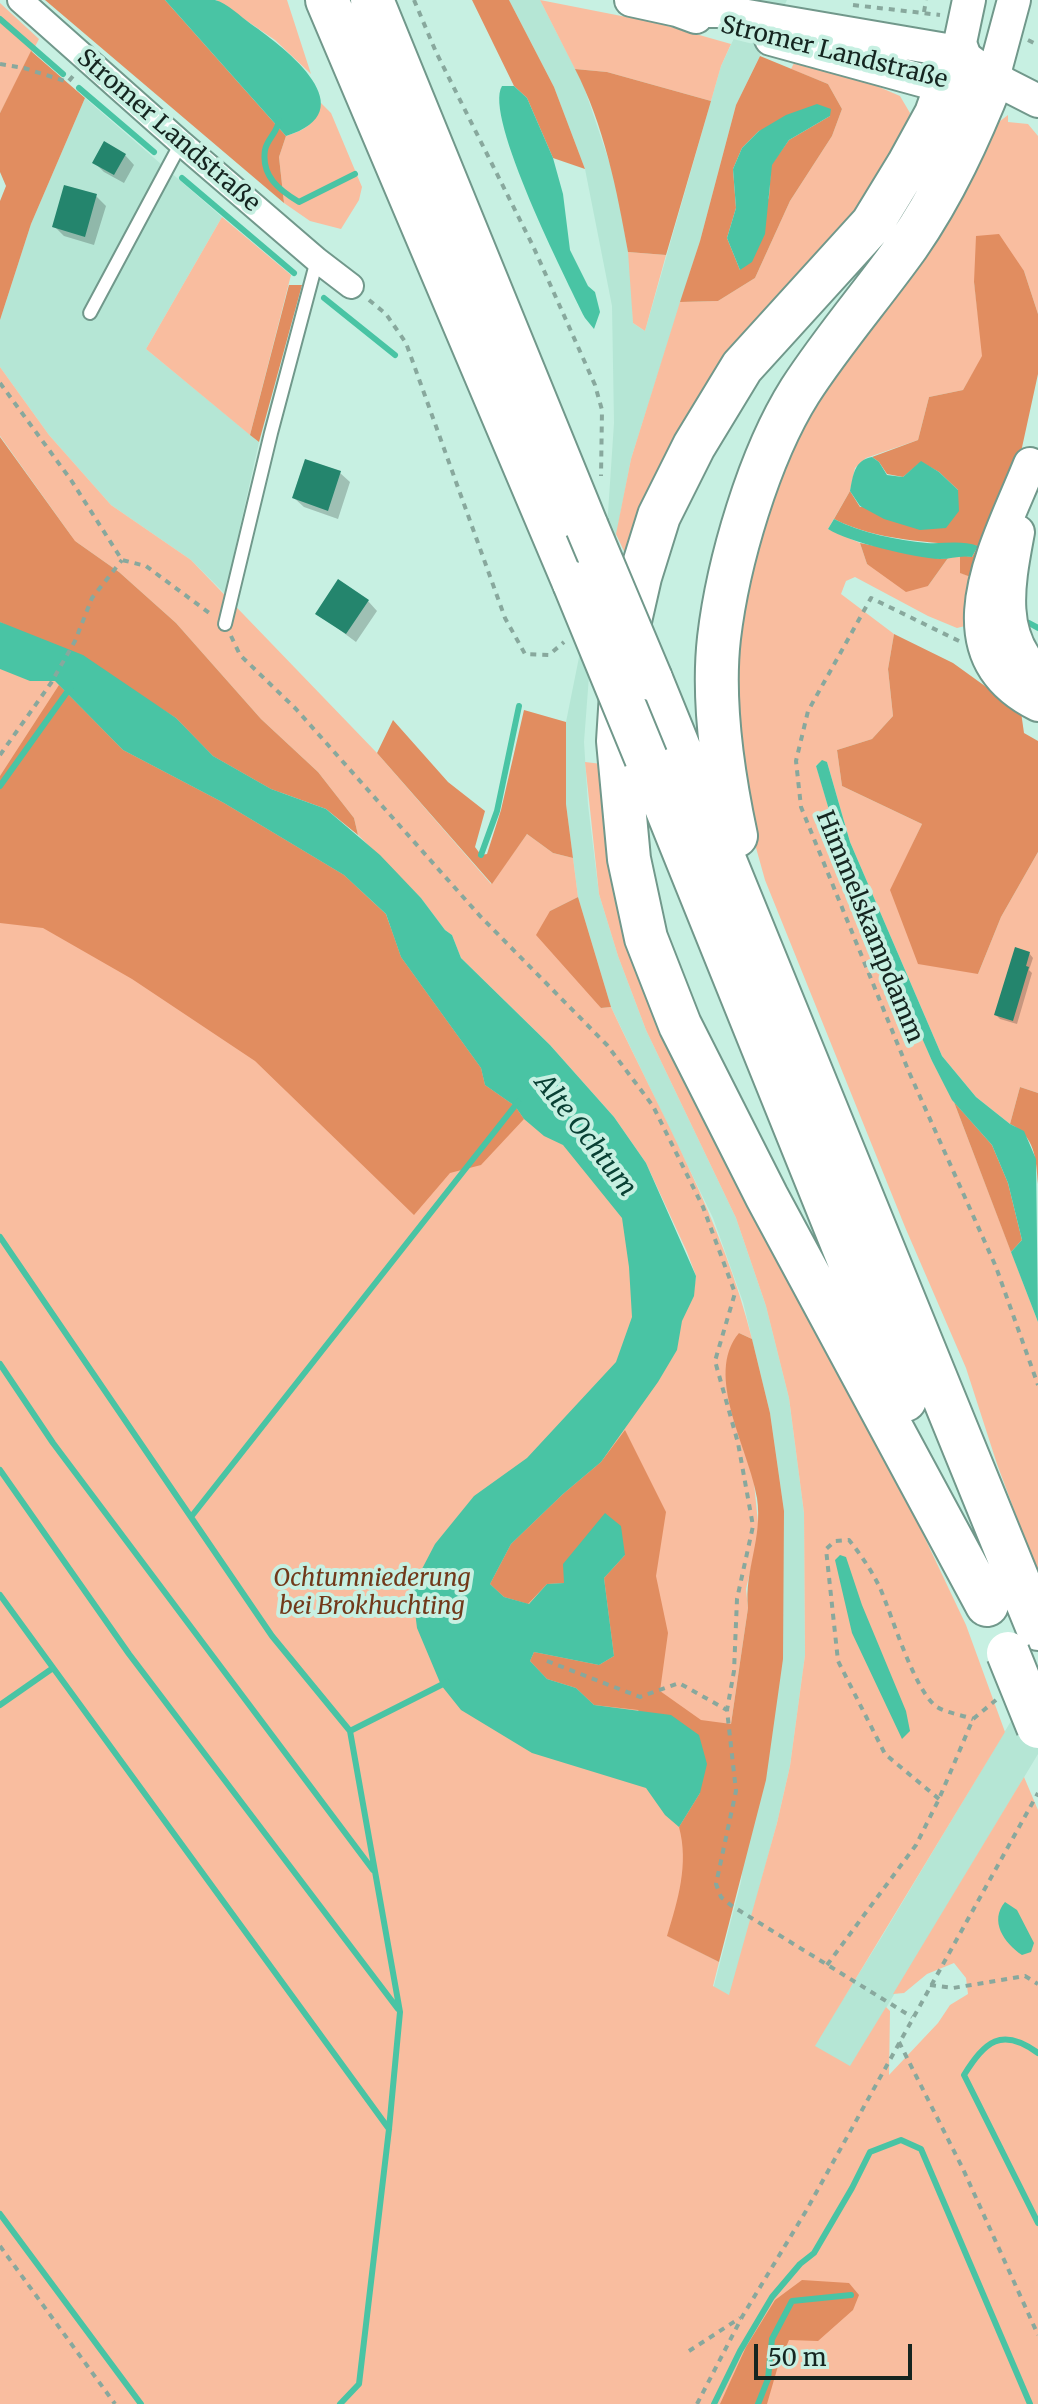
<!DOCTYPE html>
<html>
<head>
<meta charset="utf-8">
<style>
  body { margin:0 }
  #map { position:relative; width:1038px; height:2404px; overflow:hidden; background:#c7f0e2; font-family:Merriweather,serif }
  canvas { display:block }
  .scale { position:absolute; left:754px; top:2344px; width:158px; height:36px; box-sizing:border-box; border:4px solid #152520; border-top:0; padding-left:10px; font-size:24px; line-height:28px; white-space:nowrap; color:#152520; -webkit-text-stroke:6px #c7f0e2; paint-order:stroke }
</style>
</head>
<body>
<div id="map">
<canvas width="1038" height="2404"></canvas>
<div class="scale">50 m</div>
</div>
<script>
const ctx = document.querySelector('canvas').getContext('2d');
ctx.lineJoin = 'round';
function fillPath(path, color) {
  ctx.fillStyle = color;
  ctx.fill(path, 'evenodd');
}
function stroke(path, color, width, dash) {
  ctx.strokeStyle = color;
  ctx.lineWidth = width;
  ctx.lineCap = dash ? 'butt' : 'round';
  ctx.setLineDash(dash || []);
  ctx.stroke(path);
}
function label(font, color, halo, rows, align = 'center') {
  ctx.font = font + ' Merriweather,serif';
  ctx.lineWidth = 8;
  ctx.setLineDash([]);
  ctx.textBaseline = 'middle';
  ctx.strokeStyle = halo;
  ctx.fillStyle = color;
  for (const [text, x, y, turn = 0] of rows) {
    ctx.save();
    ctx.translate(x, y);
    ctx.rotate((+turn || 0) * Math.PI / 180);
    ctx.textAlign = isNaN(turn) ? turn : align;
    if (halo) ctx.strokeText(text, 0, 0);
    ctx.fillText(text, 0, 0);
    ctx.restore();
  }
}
fillPath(new Path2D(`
  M509,0H540L583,84L615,179L631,267L633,323L645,331L721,66L752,0H787L736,105L700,241L631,459L589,676L584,742L588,805L599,894L618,956L646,1030L736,1218L766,1306L789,1398L804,1513L805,1655L790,1766L777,1823L707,2080L748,2152L881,1938L1038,1676V1754L734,2262L685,2097L741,1882L784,1511L770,1413L743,1302L713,1218L611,1007L578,897L566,804V722L608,513L614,423L612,306L585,169L554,87Z
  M85,98L222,217L146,349L259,442L225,594L191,560L111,505L49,435L0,367V320L31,224Z`), '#b5e6d5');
fillPath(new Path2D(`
  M216,0H287L311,74L275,40Z
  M540,0L657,23L731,44L721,66L711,101L607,72L575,69Z
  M0,3L39,39L0,113Z
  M796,59L865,81L900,96L910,113L906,139L628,560L616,534L631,459L680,302L718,301L755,278L790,201L832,136L842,109L828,84L791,69Z
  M321,103L331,113L362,187L359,200L341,229L310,221L284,203L279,157L286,136C305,130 316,124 321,103Z
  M1008,115V122L1028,124L1038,136V314L1024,271L974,282L983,356L963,390L929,397L918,440L866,458L855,468L850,491L828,529L860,543L867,564L928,586L948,558L960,555L961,573L976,579L969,625L957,628L928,616L855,577L846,581L841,594L894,634L888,669L893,716L872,739L837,750L842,786L922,824L891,890L978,974L1001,917L1038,852V1093L1020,1087L1010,1124L976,1097L942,1056L850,842L827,762L816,765L837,837L932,1061L954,1102L1038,1322V1574L997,1464L966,1368L905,1227L765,880L741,794L733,662L756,529L812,407L995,125Z
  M222,217L291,275L250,435L146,349Z
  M628,252L666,255L645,331L633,323Z
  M0,367L49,435L111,505L191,560L377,753L491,884L527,834L553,853L573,858L578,897L550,911L601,1008L611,1007C662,1116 723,1222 752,1339L739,1333L759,1533L746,1589L748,1608L731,1724L668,1936L719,1962L713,1986L729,1995L777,1823L790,1766L805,1655L804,1513L789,1398L766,1306L736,1218L646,1030L618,956L599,894L585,762L602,764L612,857L876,1435L966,1625L1005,1732L815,2046L850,2066L886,2007L890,2011L889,2075L938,2023L950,2005L968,1994L966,1978L954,1963L927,1974L904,1993L893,1994L1024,1777L1038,1810V2404H0V449L693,1297L696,1276L687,1252L646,1163L614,1117L550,1045L461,958L452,935L445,930L421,898L358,835L354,818L318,772L261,719L176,623L119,572L75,541L0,436Z`), '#f9bd9f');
fillPath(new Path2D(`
  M45,0H165L286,136L279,157L284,203Z
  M472,0H509L554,87L585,169L553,158L527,98L514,86Z
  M31,51L85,98L31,224L0,320V201L6,186L0,172V113Z
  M760,56L828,84L842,109L832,136L790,201L755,278L718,301L680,302L700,241L736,105ZM830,116L789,140L771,165L769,197L740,270L727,238L736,208L733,169L742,148L759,131Z
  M575,69L607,72L711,101L666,255L628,252C617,190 604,125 575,69Z
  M999,234L1024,271L1038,314V374L1021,452L976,579L960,573V555L972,557L978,546C930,542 877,541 834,519L850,491L860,507L958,490L939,472L921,462L903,477L887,474L879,462L872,457L918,440L929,397L963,390L982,356L974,282L976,236Z
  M289,285H302L259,442L250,435Z
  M0,437L75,541L119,572L176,623L261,719L318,772L354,818L358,835L326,809L271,789L213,756L176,718L134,691L0,622Z
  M860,543L941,559L948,558L928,586L906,592L867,564Z
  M894,634L953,663L1021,712L1024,733L1038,741V852L1001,917L978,974L918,964L890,890L922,824L842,786L837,750L872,739L893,716L888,669Z
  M59,685L123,750L224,803L344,875L386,914L401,957L481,1068L485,1085L515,1106L524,1119L481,1165L450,1173L414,1215L255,1061L132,979L43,928L0,923V776Z
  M524,710L566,722V804L573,858L553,853L527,834L492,884L377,753L393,720L448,782L485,811L475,847L481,855L487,854L501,810Z
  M578,897L611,1007L601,1008L536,935L550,911Z
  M1020,1087L1038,1093V1184C1036,1158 1035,1136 1010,1124Z
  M954,1102L992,1145L1008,1183L1022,1240L1011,1252Z
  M739,1333L752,1339L770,1413L784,1511L783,1659L766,1780L719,1962L667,1936C678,1900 689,1864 679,1827L700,1793L638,1710L594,1705L576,1688L547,1679L530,1661L534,1652L599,1665L614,1656L604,1578L625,1555L564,1583L547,1584L528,1604L504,1597L490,1584L511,1544L563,1494L601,1462L625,1430L666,1512L656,1576L668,1633L660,1691L701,1720L731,1724L748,1608C744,1570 763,1539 757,1498C750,1451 703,1375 739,1333Z
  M802,2280L849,2283L859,2295L853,2310L818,2341L789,2340L778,2366L767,2404H720L746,2347L775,2300Z`), '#e18d60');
fillPath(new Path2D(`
  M165,0C180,0 201,0 215,0C227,3 241,17 251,24C287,49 367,111 286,136Z
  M502,86H514L527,98L553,158L563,194L570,250L588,286L595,292L600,312L594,329L585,318C567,281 483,116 502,86Z
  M817,104L831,109L830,116L789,140L772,165L765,234L752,262L740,270L727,238L736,208L733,169L742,148L759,131L786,115Z
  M872,457L879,462L887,475L903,477L921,461L939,472L958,490L959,511L946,528L920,530L884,519L860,506L850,491C853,476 854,460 872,457Z
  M834,519C861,533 897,540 927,543C944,544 962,540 978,546L972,557C960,555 951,559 940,559C915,558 848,542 828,529Z
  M0,622L83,655L176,718L213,756L271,789L326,809L380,855L421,898L445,930L452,935L461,958L550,1045L614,1117L646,1163L696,1276L694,1296L682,1321L677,1350L658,1382L601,1462L563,1494L511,1544L490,1584L504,1597L529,1604L547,1584L564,1583L563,1564L605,1513L621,1526L625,1555L604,1578L614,1656L599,1665L534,1652L530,1661L547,1679L576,1688L594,1705L671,1715L699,1735L707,1764L700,1793L679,1827L665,1815L646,1788L532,1753L461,1710L441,1685L417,1628L412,1588L435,1544L474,1496L527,1458L616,1362L632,1317L629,1267L622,1218L563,1145L544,1136L524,1119L515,1106L485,1085L481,1068L401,957L386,914L344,875L224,803L123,750L55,681H30L0,669Z
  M822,760L827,762L850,842L942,1056L976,1097L1010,1124L1024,1131L1036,1159L1038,1322L1011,1252L1022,1240L1008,1183L992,1145L952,1100L932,1061L866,910L837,837L816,766Z
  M840,1555L846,1557L862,1605L906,1711L910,1731L902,1739L852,1633L835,1560Z
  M1005,1902L1017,1910L1034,1943L1031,1952L1022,1955C1004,1943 989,1921 1005,1902Z`), '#49c4a4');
fillPath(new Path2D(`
  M125,155L134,165L124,183L104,172L95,163Z
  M96,196L106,206L94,245L64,236L54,226Z
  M340,473L350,482L338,519L304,507L294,498Z
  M368,601L377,611L356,642L317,613Z
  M1029,953L1033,958L1029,970L1032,973L1017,1024L1000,1019L996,1015Z`), '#0003');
stroke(new Path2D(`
  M0,19L63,74
  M79,88L154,152
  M279,120C278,132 267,139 265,150C261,176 279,190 299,202L355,174
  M182,178L294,273
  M324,298L395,355
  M1029,623L1038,628
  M0,786L70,688
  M481,855L497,811L519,706
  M0,1237L272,1636L350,1731L400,2012L389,2129L359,2384L340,2404
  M0,1364L53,1443L373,1870
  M0,1470L129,1654L398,2009
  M191,1517L518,1102
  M0,1595L389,2129
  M0,1705L53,1668
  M350,1731L447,1682
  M1038,2053C1001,2026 985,2042 964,2075L1038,2223
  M0,2214L141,2404
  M714,2404L740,2351L772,2297L800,2264L814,2253L852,2188L870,2152L901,2140L921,2149L1030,2404
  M758,2404L768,2379L772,2339L792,2301L851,2295`), '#49c4a4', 6);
fillPath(new Path2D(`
  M104,141L126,154L114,175L92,163Z
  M64,185L97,194L85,237L52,227Z
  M305,459L341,471L328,511L292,498Z
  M338,579L369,600L346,634L315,614Z
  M1015,947L1030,952L1026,966L1029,967L1013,1021L994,1015Z`), '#24856d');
const lane = new Path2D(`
  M90,313L181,143
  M225,624L271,433L317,260`);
const street = new Path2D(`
  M20,0L181,143L317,260L351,286`);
const secondary = new Path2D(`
  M631,0L677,10L696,17
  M677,10L718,11L958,52L993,78L1038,101
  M771,39L946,87L966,83
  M958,52L969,0
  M993,78L1014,0
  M1030,464C999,542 933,653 1038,705
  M1018,532C1009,581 997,635 1038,673`);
const highway = new Path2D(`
  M327,0L574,583
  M372,0L587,527
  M958,52L936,114L908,165L872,224L742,367L694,446L659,516L640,577L624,647L618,741L629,859L646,938L680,1025L767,1197L987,1605
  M651,679L1038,1629
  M646,758L905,1400
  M736,836C723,775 712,700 719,638C728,562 759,456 800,391C833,340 873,294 908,245C944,193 970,136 993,78`);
stroke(lane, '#71988b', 16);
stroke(street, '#71988b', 28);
stroke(secondary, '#71988b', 36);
stroke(highway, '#71988b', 46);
stroke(new Path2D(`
  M414,0L436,52L533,246L595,385L602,410L601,476
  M853,5L940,15
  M924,12L926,0
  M1028,40L1038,45
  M0,64L24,68L68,82L74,75
  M369,300L386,314L406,343L505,618L525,654L549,655L564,642
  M0,383L71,480L122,560L146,566L212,615
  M231,636L240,655L296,709L480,916L607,1045L653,1106L703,1207L735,1293L715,1361L738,1443L753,1526L737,1599L734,1671L727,1710L736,1791L716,1884L721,1897L732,1906L912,2017
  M959,641L871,598L808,711L796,761L801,807L909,1072L996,1267L1038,1385
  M0,755L51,683L75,641L92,598L122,560
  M547,1661L640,1697L679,1683L727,1710
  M939,1799L885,1754L838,1661L826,1549L835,1541L849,1540C861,1555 872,1571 880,1588C892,1615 914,1691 937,1707C947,1713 962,1715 973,1719
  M827,1965L916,1845L939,1799L973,1719L996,1700
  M930,1985L953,1988L1025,1976L1038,1984
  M899,2042L963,2169L1038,2335
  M0,2246L115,2404
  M689,2351L740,2318
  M697,2404L742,2317L806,2211L1038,1793`), '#88a89d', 4, [6, 6]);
stroke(lane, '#fff', 12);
stroke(street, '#fff', 24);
stroke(secondary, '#fff', 32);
stroke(highway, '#fff', 42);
const highwayBridge = new Path2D(`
  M587,527L651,679
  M574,583L646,758
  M1008,1653L1038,1727`);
stroke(highwayBridge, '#71988b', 46, []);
stroke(highwayBridge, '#fff', 42);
label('24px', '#152520', '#c7f0e2', [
  ["Stromer Landstraße",834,53,14],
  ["Stromer Landstraße",168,131,41],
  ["Himmelskampdamm",869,927,68]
]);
label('italic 24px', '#71391a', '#c7f0e2', [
  ["Ochtumniederung",372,1579],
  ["bei Brokhuchting",372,1607]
]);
label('italic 26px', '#094034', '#c7f0e2', [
  ["Alte Ochtum",585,1136,52]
]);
</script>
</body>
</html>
